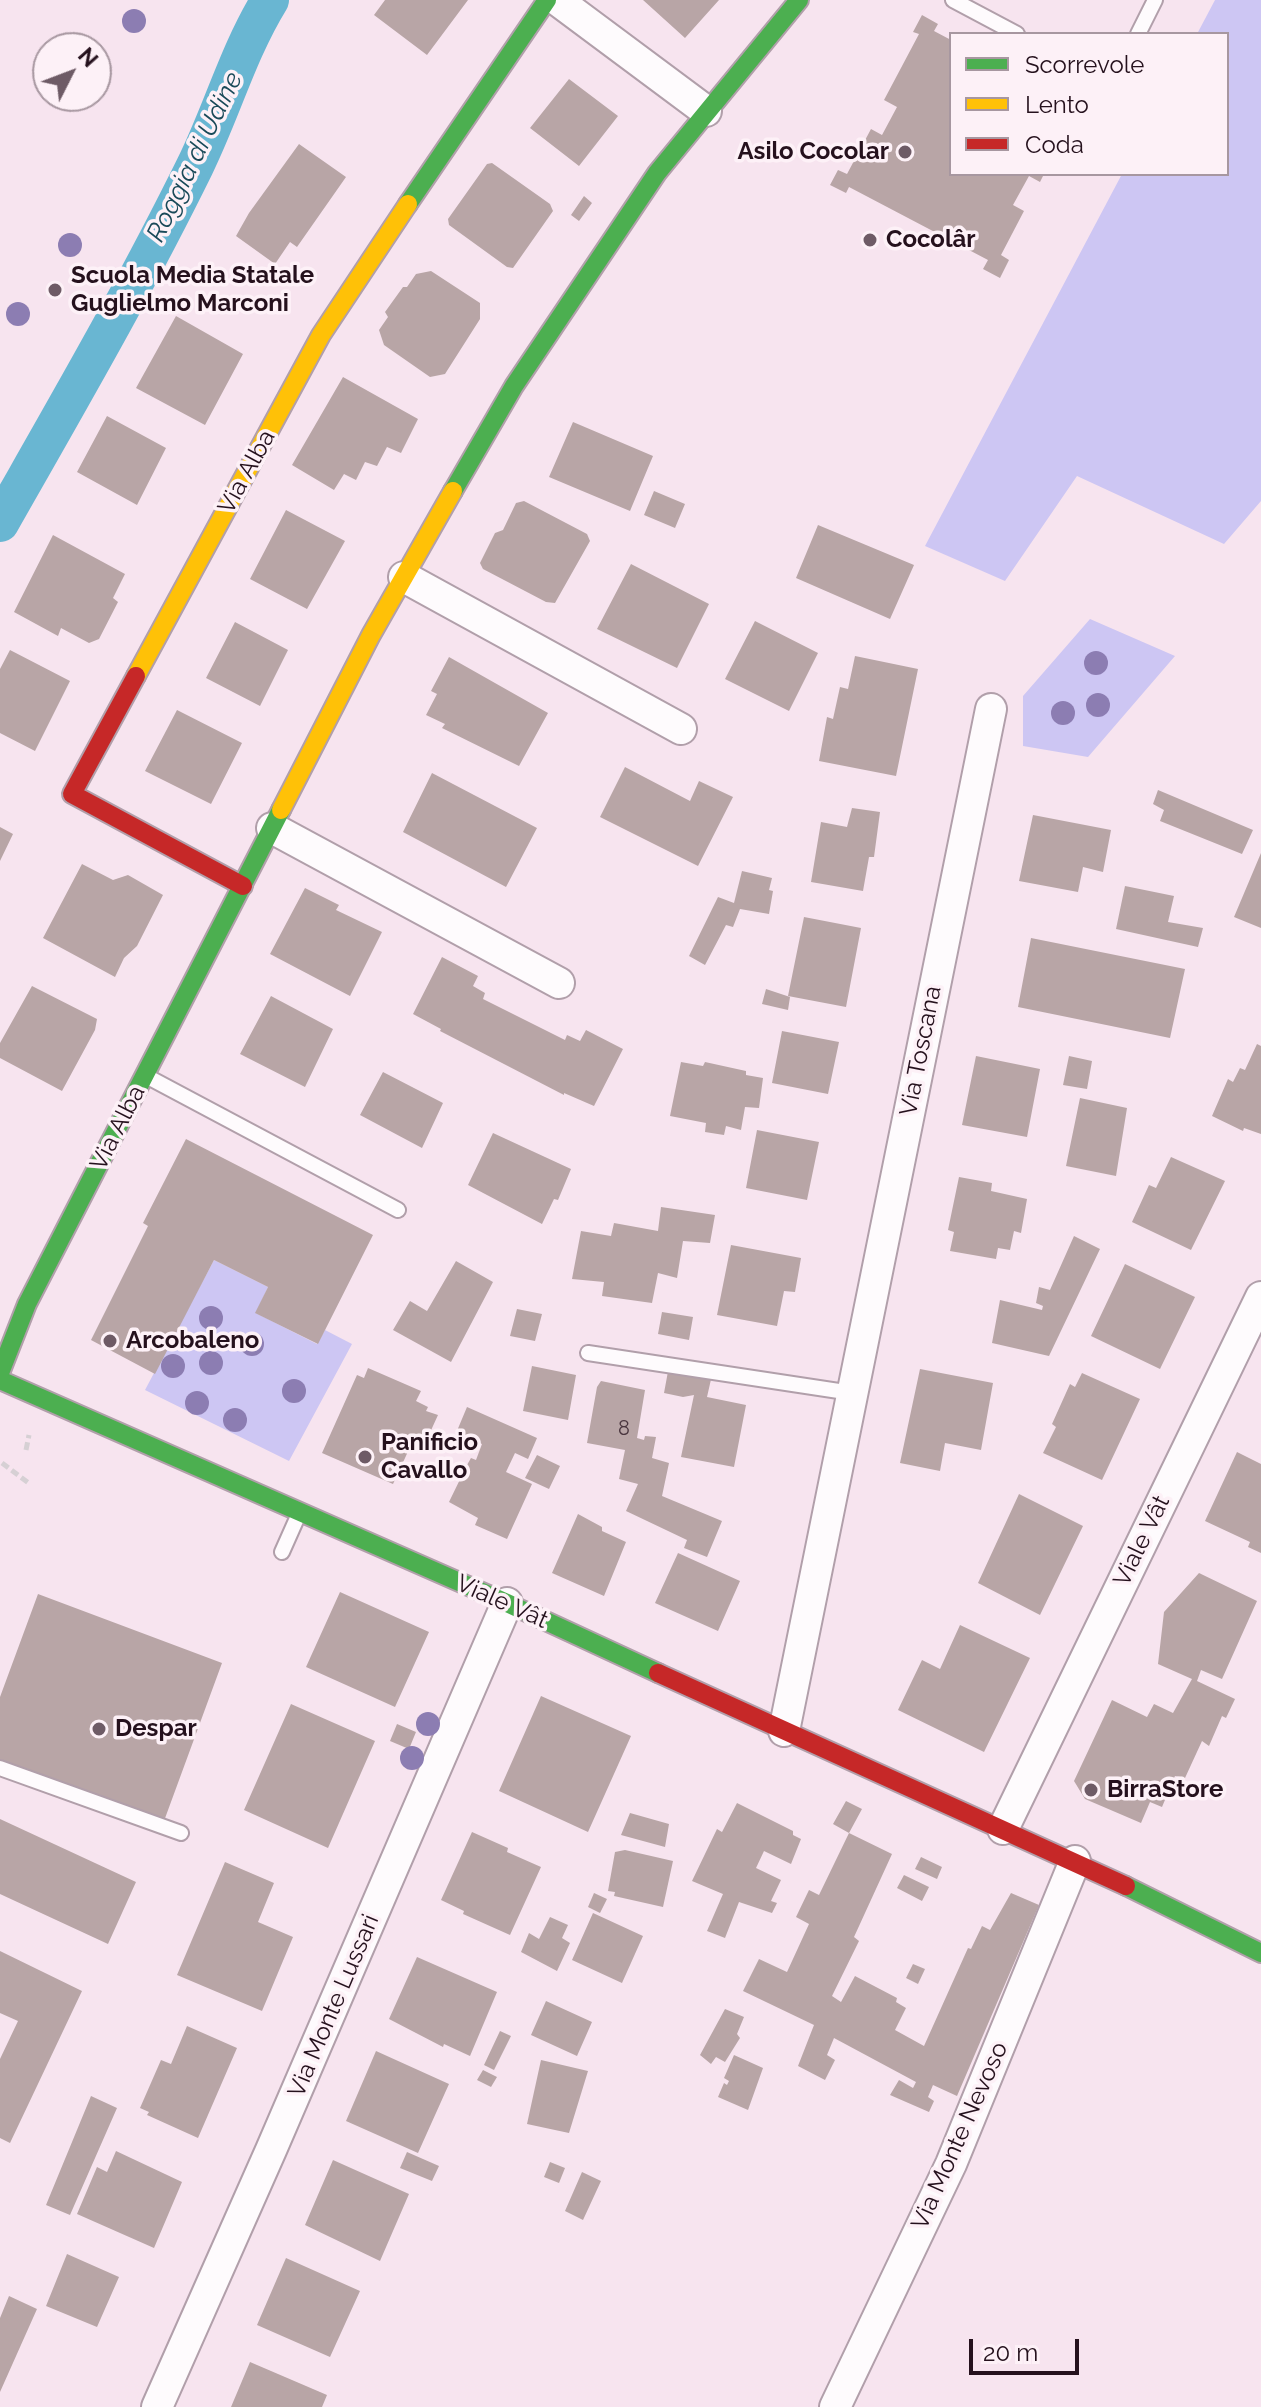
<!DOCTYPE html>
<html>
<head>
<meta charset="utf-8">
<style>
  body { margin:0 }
  #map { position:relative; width:1261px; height:2407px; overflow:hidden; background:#f7e4ef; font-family:Raleway,sans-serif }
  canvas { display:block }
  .legend { position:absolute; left:949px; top:32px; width:280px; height:144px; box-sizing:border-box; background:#fdf1f7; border:2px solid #a797a0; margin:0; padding:10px 14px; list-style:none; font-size:24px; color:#25111d }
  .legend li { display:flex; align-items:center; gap:16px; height:40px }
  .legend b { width:40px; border:2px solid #a797a0 }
  .north { position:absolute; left:32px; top:32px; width:80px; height:80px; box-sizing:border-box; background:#fdf1f7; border:2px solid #a797a0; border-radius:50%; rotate:48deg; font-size:22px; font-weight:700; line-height:32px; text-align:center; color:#25111d }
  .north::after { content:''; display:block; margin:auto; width:28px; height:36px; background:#6e5b66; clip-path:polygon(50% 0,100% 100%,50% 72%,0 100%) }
  .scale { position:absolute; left:969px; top:2339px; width:110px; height:36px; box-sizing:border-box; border:4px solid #25111d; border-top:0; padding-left:10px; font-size:24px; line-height:28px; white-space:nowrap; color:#25111d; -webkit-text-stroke:6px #fdf1f7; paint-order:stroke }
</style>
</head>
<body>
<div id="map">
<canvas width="1261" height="2407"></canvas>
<ul class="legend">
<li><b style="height:10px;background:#4caf50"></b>Scorrevole</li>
<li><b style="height:10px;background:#ffc107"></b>Lento</li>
<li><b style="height:10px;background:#c62828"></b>Coda</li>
</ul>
<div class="north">N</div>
<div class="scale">20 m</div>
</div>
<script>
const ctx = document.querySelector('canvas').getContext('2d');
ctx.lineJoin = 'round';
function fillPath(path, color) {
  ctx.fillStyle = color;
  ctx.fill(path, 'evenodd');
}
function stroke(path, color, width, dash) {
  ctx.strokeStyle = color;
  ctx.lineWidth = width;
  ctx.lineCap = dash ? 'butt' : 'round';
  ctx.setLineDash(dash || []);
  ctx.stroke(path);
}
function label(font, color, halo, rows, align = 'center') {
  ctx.font = font + ' Raleway,sans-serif';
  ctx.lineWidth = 7;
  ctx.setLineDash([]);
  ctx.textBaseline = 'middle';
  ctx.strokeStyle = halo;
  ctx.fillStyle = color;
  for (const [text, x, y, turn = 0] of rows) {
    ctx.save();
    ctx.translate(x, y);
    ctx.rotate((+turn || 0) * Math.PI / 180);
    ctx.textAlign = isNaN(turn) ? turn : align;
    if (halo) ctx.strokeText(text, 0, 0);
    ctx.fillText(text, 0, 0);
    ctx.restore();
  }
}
fillPath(new Path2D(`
  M1215,0H1261V501L1224,544L1077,476L1005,581L925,546L1122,174H1227V34H1197Z
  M1090,619L1175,656L1088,757L1023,746V696Z
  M214,1260L268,1287L256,1313L317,1344L325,1330L352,1344L289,1461L145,1390Z`), '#cdc6f3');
stroke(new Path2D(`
  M0,523C67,405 135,288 195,166C222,111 238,52 270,0`), '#69b6d2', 38);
fillPath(new Path2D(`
  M385,0H468L427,55L374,15Z
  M643,0H719L685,38Z
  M922,15L938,24L934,31L951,40V174H1044L1040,182L1029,176L1013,205L1024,211L1001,255L1009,260L1000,278L983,269L988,260L849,187L846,193L830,185L838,170L847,174L871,129L882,135L897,107L884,100L919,34L913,32Z
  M569,79L618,116L579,166L530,128Z
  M299,144L346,177L297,247L290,242L275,264L236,236L249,213Z
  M492,163L550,204L553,211L513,268L507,267L449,225L448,219L487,164Z
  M584,196L592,203L579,221L571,215Z
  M431,271L480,303V319L445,374L430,377L384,345L379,330L388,317L385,312L403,287H407L416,274Z
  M176,316L243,354L205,425L136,388Z
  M343,377L418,419L401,453L387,447L377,466L365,462L356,480L344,474L334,490L292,465Z
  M107,416L166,448L137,505L77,472Z
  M573,422L653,456L630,511L549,477Z
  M654,491L685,504L675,528L644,515Z
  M524,501L587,534L590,541L555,603L546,602L483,569L480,563L495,533L503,530L516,503Z
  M286,510L345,541L307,609L250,579Z
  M818,525L914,565L890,619L796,578Z
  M53,535L125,574L113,598L118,602L99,639L89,643L61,628L58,636L14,612Z
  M631,564L709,604L677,668L597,629Z
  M755,621L818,653L789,711L725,679Z
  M235,622L288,650L260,706L206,678Z
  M10,650L70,681L35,751L0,733V669Z
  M855,656L918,669L896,776L819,761L827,717L833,719L840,687L848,689Z
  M449,657L548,713L519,766L442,728L445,724L426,715L437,694L431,691Z
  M177,710L242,743L211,804L145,771Z
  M625,767L690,801L699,781L733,797L698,866L600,817Z
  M432,773L537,828L506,887L403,832Z
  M1158,790L1253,830L1242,854L1160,821L1164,810L1153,804Z
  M852,808L880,812L874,857H869L863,891L811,882L821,822L847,827Z
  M1033,815L1111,830L1103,872L1083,867L1078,892L1019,881Z
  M0,827L13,834L0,861Z
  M1261,853V928L1234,917Z
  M82,864L113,880L128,875L163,895L137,946L124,958L115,977L43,938Z
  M742,871L772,878L769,890L773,891L769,914L740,909L733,927L726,925L705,965L689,956L718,897L734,903Z
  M1125,886L1174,896L1168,922L1203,928L1198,947L1116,929Z
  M305,888L339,905L336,910L382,932L350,996L270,954Z
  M804,917L861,928L846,1007L788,996Z
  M1031,938L1185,969L1170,1038L1018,1007Z
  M442,957L478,976L473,986L485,993L483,999L565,1040L567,1035L580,1041L586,1030L623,1049L594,1106L564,1093V1095L440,1031L441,1029L413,1014Z
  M32,986L97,1019L95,1030L62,1091L0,1058V1043Z
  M766,989L790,997L788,1010L762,1004Z
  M271,996L333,1029L305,1087L240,1054Z
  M782,1031L839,1042L828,1094L772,1083Z
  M1257,1044L1261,1046V1134L1244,1128L1243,1131L1212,1116L1228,1079L1233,1082L1240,1068L1245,1070Z
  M976,1056L1040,1069L1027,1137L962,1125Z
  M1069,1056L1092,1061L1087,1089L1063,1085Z
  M681,1062L703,1066L705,1062L746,1071V1075L763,1078L759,1108L745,1107L741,1130L726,1126L724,1135L705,1132L706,1123L670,1116Z
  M383,1072L443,1103L422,1148L360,1115Z
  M1080,1098L1127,1108L1116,1176L1066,1166Z
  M757,1130L819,1142L807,1200L746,1188Z
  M493,1133L571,1169L558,1200L554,1199L542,1224L468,1185Z
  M186,1139L373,1235L318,1344L255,1313L268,1287L214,1260L155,1374L91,1340L148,1226L143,1223Z
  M1171,1157L1225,1181L1191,1250L1132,1222L1149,1185L1156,1188Z
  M959,1177L992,1183L991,1191L1027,1199L1021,1233L1014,1231L1010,1250L998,1248L996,1259L950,1251L954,1232L948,1230Z
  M661,1207L715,1215L710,1243L683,1241L677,1278L658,1273L652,1303L602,1296L604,1282L572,1279L581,1231L611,1236L614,1223L658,1231Z
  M1074,1236L1100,1249L1049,1356L992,1343L1000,1300L1042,1310L1043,1306L1036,1303L1039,1287L1050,1290Z
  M731,1245L801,1258L795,1292L784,1291L777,1326L717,1315Z
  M456,1261L493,1282L451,1362L393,1330L410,1301L427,1311Z
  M1125,1264L1195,1297L1160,1369L1091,1336Z
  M517,1309L542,1314L535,1341L510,1336Z
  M662,1312L693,1317L689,1340L658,1334Z
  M532,1366L576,1375L568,1420L523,1411Z
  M669,1366L712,1375L707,1397L746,1405L734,1467L681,1457L694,1395L683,1397L664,1393Z
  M368,1368L421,1391L416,1401L428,1407L426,1411L438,1415L422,1450L411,1445L393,1484L322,1453L357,1375L364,1378Z
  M920,1369L993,1383L981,1450L945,1443L940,1471L900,1463Z
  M1082,1373L1140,1399L1102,1480L1043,1453L1056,1427L1052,1424L1070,1384L1075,1387Z
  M601,1381L645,1390L637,1438L644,1440L645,1436L656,1437L652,1458L669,1463L662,1496L722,1521L707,1557L684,1548L687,1540L626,1511L638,1484L619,1479L625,1450L587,1443L597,1387Z
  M467,1407L537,1438L528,1459L515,1453L506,1472L532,1484L507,1539L475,1525L478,1518L449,1502L467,1465L471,1458L476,1460L482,1444L473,1440L470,1446L454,1438Z
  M1237,1452L1261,1464V1553L1248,1547L1250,1542L1205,1521Z
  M537,1455L560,1466L549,1489L525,1478Z
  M1019,1494L1083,1526L1040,1615L978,1583Z
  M578,1514L602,1527V1531L626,1542L604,1596L552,1573Z
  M678,1553L740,1581L718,1631L655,1603Z
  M1199,1573L1257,1601L1222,1679L1201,1670L1197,1681L1235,1699L1226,1718L1222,1716L1209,1746L1202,1741L1185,1778L1175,1776L1162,1807L1150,1802L1141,1823L1085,1799L1074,1781L1112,1700L1147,1717L1154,1704L1173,1713L1192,1679L1158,1664L1164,1612Z
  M340,1592L429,1632L395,1707L306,1667Z
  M38,1594L222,1663L164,1821L0,1760V1697Z
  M960,1625L1030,1658L984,1752L898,1710L922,1660L940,1669Z
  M541,1696L631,1736L588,1832L499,1791Z
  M291,1704L375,1741L328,1848L244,1810Z
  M397,1724L416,1732L409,1749L390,1741Z
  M846,1801L862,1809L849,1833L833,1824Z
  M737,1803L793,1831V1835L801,1839L791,1864L764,1851L756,1868L781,1880L771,1901L777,1903L772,1913L739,1902L725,1938L707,1931L723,1894L692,1881L717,1829L722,1832Z
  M630,1813L669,1824L665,1847L621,1835Z
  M0,1819L136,1882L108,1944L0,1894Z
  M472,1832L508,1848L507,1852L541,1867L510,1935L463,1914L464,1911L441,1900Z
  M849,1833L892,1854L854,1937L859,1941L832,1996L841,2002L855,1976L897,1998L896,2002L906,2008L895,2030L924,2046L968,1948L971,1949L982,1926L990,1930L1011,1893L1039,1905L957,2096L933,2085L928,2097L934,2101L929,2112L890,2095L899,2080L913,2088L916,2082L834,2038L827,2055L835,2060L825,2080L798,2066L814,2025L743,1991L759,1959L787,1972L809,1924L796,1917L809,1890L819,1895Z
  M625,1850L673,1861L663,1907L614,1896L615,1892L608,1891L615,1852Z
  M921,1857L942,1867L937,1879L915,1869Z
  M225,1862L274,1883L258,1922L293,1937L262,2011L177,1975Z
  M904,1875L929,1887L922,1901L897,1888Z
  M594,1893L607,1899L600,1913L588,1907Z
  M593,1913L643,1936L622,1983L572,1960Z
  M550,1917L568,1925L562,1938L570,1943L557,1971L521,1952L529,1933L539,1939Z
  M0,1951L82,1991L10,2143L0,2138V2059L18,2021L0,2013Z
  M417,1957L497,1992L470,2056L444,2044L443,2047L389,2019Z
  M913,1964L925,1969L918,1984L906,1978Z
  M546,2001L592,2022L577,2056L531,2035Z
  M725,2009L744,2017L737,2034L740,2038L725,2062L716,2057L711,2064L700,2055Z
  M187,2026L237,2048L198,2138L147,2115L149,2112L140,2108L161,2060L171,2064Z
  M500,2031L511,2036L494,2070L484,2065Z
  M376,2051L449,2084L418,2153L346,2121Z
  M734,2055L763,2068L748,2110L718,2097L724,2083L727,2085L729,2081L724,2078Z
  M541,2060L588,2071L569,2133L527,2124Z
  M483,2070L497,2077L491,2087L477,2080Z
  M91,2096L117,2108L70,2215L46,2205Z
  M116,2151L182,2182L154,2248L77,2214L97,2167L107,2172Z
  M407,2152L439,2166L432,2181L400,2168Z
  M333,2160L409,2194L380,2261L305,2225Z
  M550,2162L565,2168L559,2183L544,2177Z
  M582,2172L601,2181L583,2220L565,2211Z
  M67,2254L119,2277L97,2327L46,2306Z
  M286,2258L360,2291L330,2357L257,2325Z
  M9,2296L37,2309L0,2392V2318Z
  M250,2362L327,2395L322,2407H231Z`), '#b8a5a6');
const lane = new Path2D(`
  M953,0L1017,34
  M1138,34L1155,0
  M148,1077L398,1210
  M588,1353L852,1393
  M282,1552L298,1516
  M0,1768L181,1833`);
const street = new Path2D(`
  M557,0L706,111
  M404,577L681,729
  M272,828L559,983
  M784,1731L991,709
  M1003,1829L1261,1297
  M157,2407L271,2150L507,1603
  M835,2407L951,2164L1075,1861`);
const fast = new Path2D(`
  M408,204L547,0
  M453,491L514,386L657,173L799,0
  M0,1373L27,1304L281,810
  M0,1380L507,1603L658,1673
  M1126,1886L1261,1953`);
const slow = new Path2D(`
  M136,676L321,335L408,204
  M281,810L371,635L453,491`);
const jam = new Path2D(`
  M136,676L72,794L243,886
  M658,1673L1126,1886`);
stroke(lane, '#b19faa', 18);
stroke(street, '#b19faa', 34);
stroke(fast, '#b19faa', 22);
stroke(slow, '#b19faa', 22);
stroke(jam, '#b19faa', 22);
stroke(new Path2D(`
  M26,1450L29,1435
  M2,1463L30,1484`), '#d6d0d4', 5, [8, 4]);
stroke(lane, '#fefbfd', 14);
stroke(street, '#fefbfd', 30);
stroke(fast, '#4caf50', 18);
stroke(slow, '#ffc107', 18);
stroke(jam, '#c62828', 18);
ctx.fillStyle = '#8c7db2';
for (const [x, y] of [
  [134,21],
  [70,245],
  [18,314],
  [1096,663],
  [1098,705],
  [1063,713],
  [211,1318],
  [252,1344],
  [211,1363],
  [173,1366],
  [294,1391],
  [197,1403],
  [235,1420],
  [428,1724],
  [412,1758]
]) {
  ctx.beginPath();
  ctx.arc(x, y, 12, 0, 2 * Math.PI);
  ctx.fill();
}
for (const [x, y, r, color] of [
  [905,152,8,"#6e5b66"],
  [870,240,8,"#6e5b66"],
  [55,290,8,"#6e5b66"],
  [110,1341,8,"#6e5b66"],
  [365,1457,8,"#6e5b66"],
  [99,1729,8,"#6e5b66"],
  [1091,1790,8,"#6e5b66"]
]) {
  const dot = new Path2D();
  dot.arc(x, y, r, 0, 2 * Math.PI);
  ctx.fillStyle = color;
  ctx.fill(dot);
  stroke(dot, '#fdf1f7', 3);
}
label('20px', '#4a363f', null, [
  ["8",624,1429]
]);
label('bold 24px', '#25111d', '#fdf1f7', [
  ["Asilo Cocolar",889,152,"right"],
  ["Cocolâr",886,240],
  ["Scuola Media Statale",71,276],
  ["Guglielmo Marconi",71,304],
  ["Arcobaleno",126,1341],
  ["Panificio",381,1443],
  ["Cavallo",381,1471],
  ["Despar",115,1729],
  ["BirraStore",1107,1790]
], 'left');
label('24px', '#25111d', '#fdf1f7', [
  ["Via Alba",247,472,-61],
  ["Via Toscana",921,1051,-79],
  ["Via Alba",118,1128,-63],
  ["Viale Vât",1142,1541,-64],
  ["Viale Vât",502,1602,24],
  ["Via Monte Lussari",334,2006,-67],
  ["Via Monte Nevoso",960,2136,-66]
]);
label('italic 26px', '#1a4a59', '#fdf1f7', [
  ["Roggia di Udine",195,157,-64]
]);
</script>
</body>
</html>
